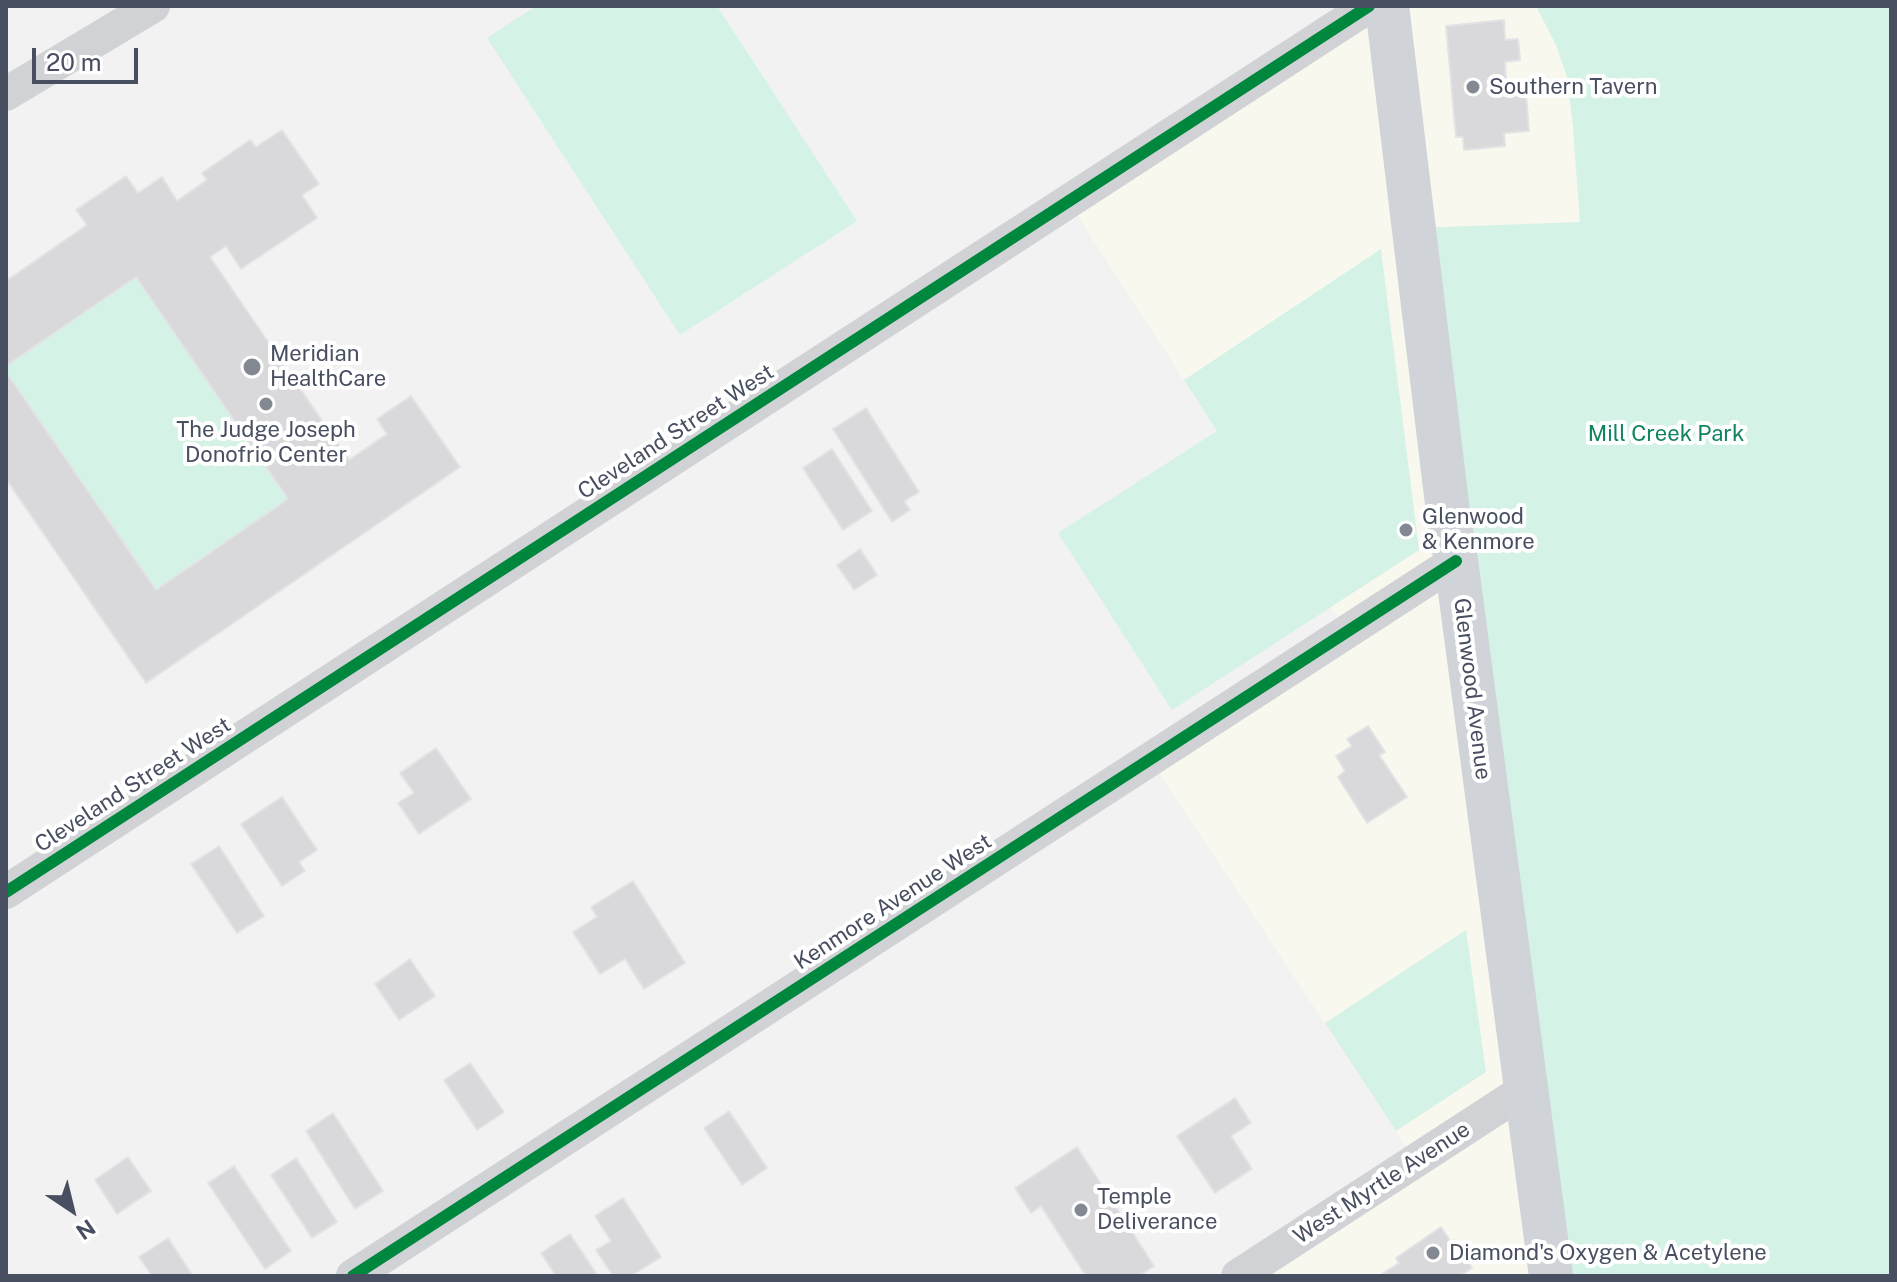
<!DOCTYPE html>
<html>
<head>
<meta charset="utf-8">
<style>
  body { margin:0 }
  #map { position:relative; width:1897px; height:1282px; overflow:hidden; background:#f2f2f2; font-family:"Public Sans",sans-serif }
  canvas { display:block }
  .frame { position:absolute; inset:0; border:8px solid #474f60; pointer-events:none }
  .north { position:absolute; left:32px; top:1170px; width:80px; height:80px; -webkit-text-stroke:6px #fff; paint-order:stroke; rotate:145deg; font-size:22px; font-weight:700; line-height:32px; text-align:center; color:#474f60 }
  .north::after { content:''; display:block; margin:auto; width:28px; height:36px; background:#474f60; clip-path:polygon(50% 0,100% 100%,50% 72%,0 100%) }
  .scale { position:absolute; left:32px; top:48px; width:106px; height:36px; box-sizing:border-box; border:4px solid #474f60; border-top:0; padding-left:10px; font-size:24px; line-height:28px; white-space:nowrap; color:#474f60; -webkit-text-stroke:6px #fff; paint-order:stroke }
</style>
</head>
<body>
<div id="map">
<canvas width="1897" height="1282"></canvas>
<div class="frame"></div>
<div class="north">N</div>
<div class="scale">20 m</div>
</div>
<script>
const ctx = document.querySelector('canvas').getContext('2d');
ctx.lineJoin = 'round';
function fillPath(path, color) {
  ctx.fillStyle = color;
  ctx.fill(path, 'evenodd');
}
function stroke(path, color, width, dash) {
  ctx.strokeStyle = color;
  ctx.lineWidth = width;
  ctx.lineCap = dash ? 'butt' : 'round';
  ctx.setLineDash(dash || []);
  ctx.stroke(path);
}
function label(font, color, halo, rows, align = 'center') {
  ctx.font = font + ' "Public Sans",sans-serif';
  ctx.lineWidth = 8;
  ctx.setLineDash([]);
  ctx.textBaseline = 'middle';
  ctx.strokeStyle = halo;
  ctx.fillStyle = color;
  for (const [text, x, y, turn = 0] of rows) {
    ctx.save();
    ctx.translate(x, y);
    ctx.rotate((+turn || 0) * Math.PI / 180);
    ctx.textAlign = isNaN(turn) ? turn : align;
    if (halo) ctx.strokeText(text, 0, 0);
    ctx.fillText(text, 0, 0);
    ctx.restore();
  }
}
fillPath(new Path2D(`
  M1369,6H1536L1556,45L1567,77L1573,127L1580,223L1414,228L1551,1276H1238L1415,1160L1150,759L1347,632L1068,201Z`), '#f9f8ee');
fillPath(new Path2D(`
  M536,6H717L857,221L680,335L487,38Z
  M1536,6H1891V1276H1551L1414,228L1580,222L1573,127L1567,77L1556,45Z
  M1381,249L1419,550L1172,710L1058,533L1217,431L1184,380Z
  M136,277L288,499L156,590L6,372V366Z
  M1466,930L1486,1072L1396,1131L1325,1023Z`), '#d4f3e6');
const building = new Path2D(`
  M1504,20L1505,40L1518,39L1520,60L1505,62L1506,79L1495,80L1496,97L1526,94L1529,131L1504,133L1505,146L1464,150L1463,137H1456L1446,26Z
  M282,130L319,184L302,195L317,218L241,269L226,246L210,257L349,460L387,434L377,419L411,396L460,467L146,683L6,479V372L156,590L288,499L136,277L6,366V281L87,225L76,210L126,176L138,193L162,177L177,201L207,180L202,173L250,140L256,147Z
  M866,408L919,492L904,501L910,510L892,522L833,429Z
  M832,449L872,511L843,530L803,468Z
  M860,549L877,575L854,590L837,565Z
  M1368,726L1385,752L1379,755L1407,797L1367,823L1338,777L1345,771L1336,756L1352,746L1347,739Z
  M436,748L471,799L419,834L398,803L414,793L400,773Z
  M282,797L317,850L299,862L305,871L282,886L241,824Z
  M219,846L264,916L237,933L191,864Z
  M633,881L685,963L644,989L625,959L600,974L573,932L597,917L591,907Z
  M410,959L435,996L399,1020L375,984Z
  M470,1063L504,1112L477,1130L444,1080Z
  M1235,1098L1251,1123L1231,1136L1252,1169L1215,1193L1177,1136Z
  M729,1111L767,1168L742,1185L704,1128Z
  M333,1113L383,1191L355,1209L306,1131Z
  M1077,1147L1154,1266L1139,1276H1086L1041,1206L1031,1213L1015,1188Z
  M128,1157L151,1191L117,1214L95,1180Z
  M296,1158L337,1222L312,1238L271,1175Z
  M234,1166L291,1251L265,1269L208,1183Z
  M623,1198L661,1257L631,1276H613L596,1250L611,1241L595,1216Z
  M1441,1227L1451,1242L1454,1240L1472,1268L1460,1276H1379L1399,1263L1396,1258Z
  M570,1234L598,1276H556L541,1253Z
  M168,1238L193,1276H152L139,1257Z`);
fillPath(building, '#d9d9dc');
stroke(building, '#e3e3e5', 2);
stroke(new Path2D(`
  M6,94L153,6
  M6,892L1369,6
  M353,1276L1456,561
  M1238,1276L1526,1089`), '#d0d2d5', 34);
stroke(new Path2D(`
  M1387,6L1448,512L1456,561L1551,1276`), '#d0d3d7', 44);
stroke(new Path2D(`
  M6,892L1369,6
  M353,1276L1456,561`), '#00873e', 12);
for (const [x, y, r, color] of [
  [1473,87,8,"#838893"],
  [252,367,10,"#838893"],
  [266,404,8,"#838893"],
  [1406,530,8,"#838893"],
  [1081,1210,8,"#838893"],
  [1433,1253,8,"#838893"]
]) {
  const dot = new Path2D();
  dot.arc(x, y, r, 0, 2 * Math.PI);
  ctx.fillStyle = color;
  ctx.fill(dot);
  stroke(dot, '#fff', 3);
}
label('22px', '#474f60', '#fff', [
  ["Southern Tavern",1489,87],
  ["Meridian",270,354],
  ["HealthCare",270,379],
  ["The Judge Joseph",266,430,"center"],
  ["Donofrio Center",266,455,"center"],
  ["Glenwood",1422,517],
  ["& Kenmore",1422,542],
  ["Temple",1097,1197],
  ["Deliverance",1097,1222],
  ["Diamond's Oxygen & Acetylene",1449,1253]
], 'left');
label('22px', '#474f60', '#fff', [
  ["Cleveland Street West",676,432,-33],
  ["Glenwood Avenue",1472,689,83],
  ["Cleveland Street West",133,785,-33],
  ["Kenmore Avenue West",893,902,-33],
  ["West Myrtle Avenue",1382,1183,-33]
]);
label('22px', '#0f8460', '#fff', [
  ["Mill Creek Park",1666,434]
]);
</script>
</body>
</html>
